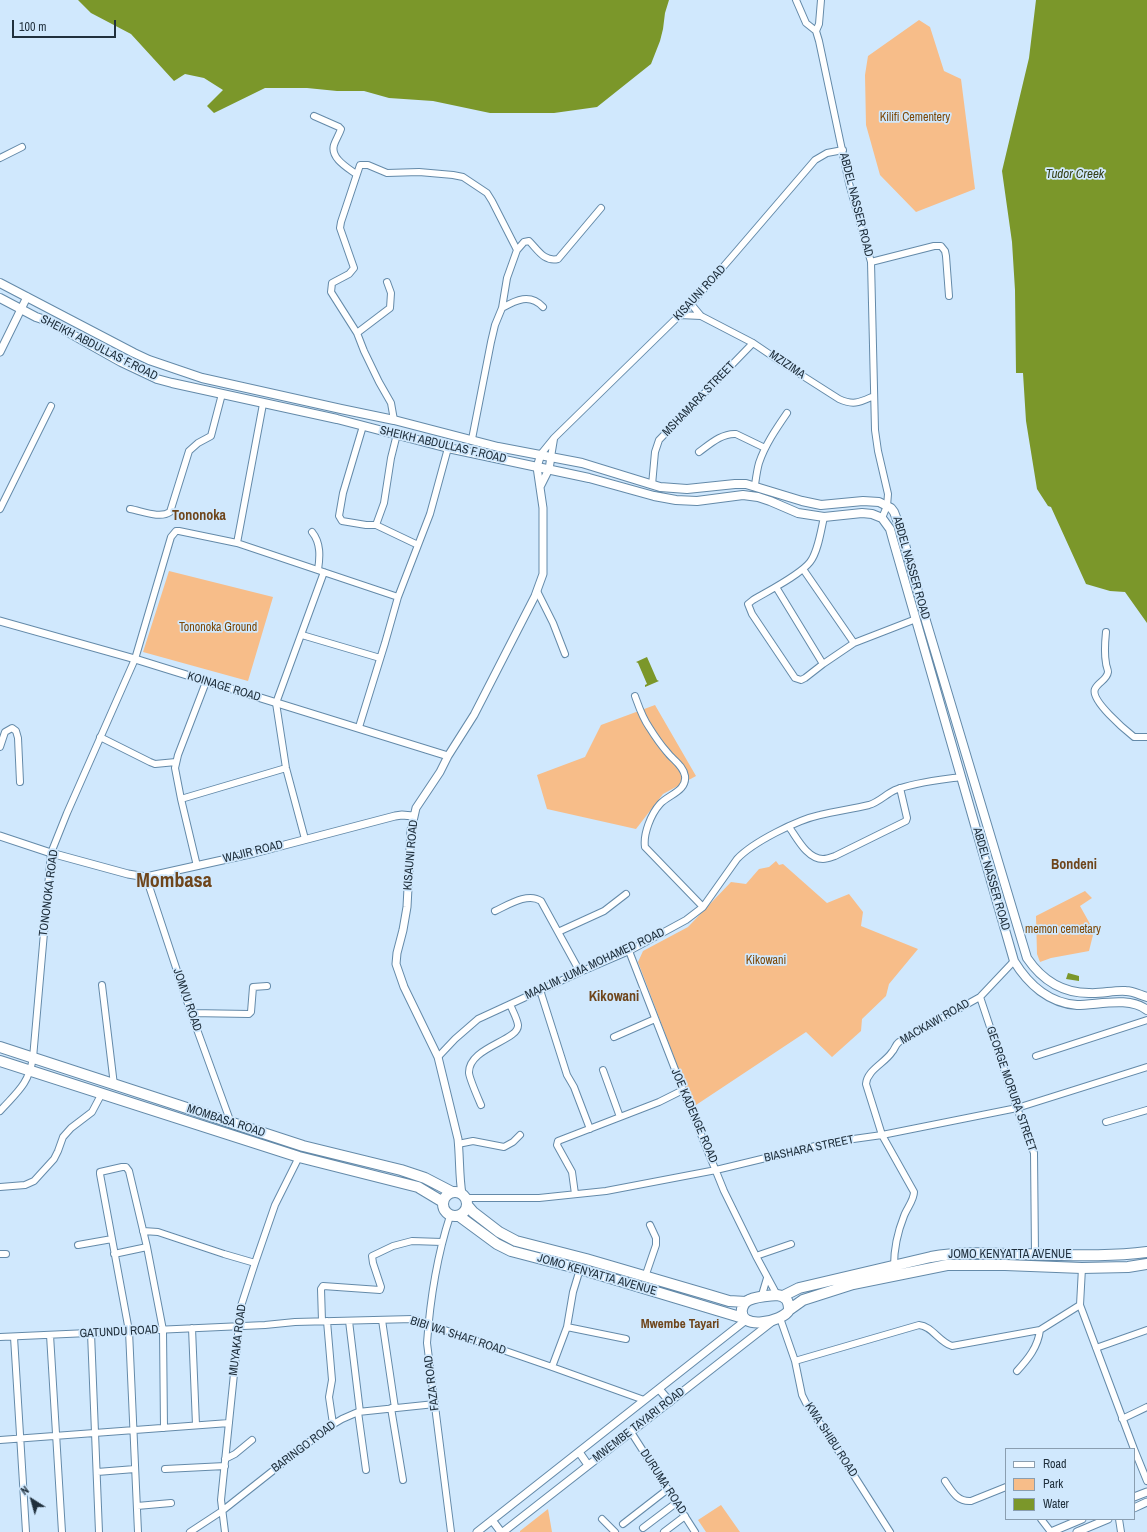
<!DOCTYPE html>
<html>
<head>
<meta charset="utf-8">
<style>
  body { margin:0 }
  #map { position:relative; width:1147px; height:1532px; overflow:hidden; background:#d0e8fd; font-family:"Archivo Narrow",sans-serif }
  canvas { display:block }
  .legend { position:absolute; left:1005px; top:1448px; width:130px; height:72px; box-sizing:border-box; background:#d0e8fd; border:1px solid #8a9eb0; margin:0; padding:5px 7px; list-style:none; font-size:12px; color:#20303d }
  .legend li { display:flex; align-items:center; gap:8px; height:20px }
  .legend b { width:20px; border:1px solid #8a9eb0 }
  .north { position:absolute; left:12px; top:1480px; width:40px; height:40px; -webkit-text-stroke:3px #d0e8fd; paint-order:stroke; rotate:323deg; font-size:11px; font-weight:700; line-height:16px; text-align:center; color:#20303d }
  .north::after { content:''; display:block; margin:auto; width:14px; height:18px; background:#20303d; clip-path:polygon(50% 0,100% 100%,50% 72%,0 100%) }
  .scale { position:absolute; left:12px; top:20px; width:104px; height:18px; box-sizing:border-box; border:2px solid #20303d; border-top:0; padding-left:5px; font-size:12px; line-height:14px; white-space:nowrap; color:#20303d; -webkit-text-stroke:3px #d0e8fd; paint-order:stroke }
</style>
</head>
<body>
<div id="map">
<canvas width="1147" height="1532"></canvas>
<ul class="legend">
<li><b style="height:5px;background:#fff"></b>Road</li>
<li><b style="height:11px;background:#f7bd89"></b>Park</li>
<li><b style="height:11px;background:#7b972a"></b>Water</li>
</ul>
<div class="north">N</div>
<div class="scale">100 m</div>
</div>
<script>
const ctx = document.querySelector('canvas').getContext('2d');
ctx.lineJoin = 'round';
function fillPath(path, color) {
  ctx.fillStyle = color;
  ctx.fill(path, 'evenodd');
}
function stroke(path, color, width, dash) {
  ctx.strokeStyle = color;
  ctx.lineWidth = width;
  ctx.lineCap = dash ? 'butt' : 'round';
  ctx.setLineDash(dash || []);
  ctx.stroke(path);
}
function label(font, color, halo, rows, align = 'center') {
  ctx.font = font + ' "Archivo Narrow",sans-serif';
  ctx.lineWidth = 3.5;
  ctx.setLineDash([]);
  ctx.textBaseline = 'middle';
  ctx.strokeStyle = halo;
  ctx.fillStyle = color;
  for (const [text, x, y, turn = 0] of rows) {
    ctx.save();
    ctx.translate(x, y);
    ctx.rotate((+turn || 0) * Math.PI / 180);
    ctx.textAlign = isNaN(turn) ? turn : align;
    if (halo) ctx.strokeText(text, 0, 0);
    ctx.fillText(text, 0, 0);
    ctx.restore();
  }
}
fillPath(new Path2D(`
  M919,20L930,27L944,71L961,79L975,189L916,212L880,175L866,125L865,75L868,56Z
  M169,571L273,597L248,681L143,652Z
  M655,705L696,776L663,794L636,829L547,809L537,775L585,757L601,725Z
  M776,861L779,865L783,864L827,903L849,894L863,912L861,926L918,949L889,984L886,996L862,1019L861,1031L832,1057L806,1032L693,1107L638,962L643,951L688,927L731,882L746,884L759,869L769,867Z
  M1085,891L1092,898L1080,906L1094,931L1089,951L1051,958L1040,962L1037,954L1036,916Z
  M721,1505L740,1532H706L698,1520Z
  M548,1509L552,1532H520V1531Z`), '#f7bd89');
fillPath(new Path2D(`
  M78,0H669L665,13L663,29L660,41L651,64L597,107L554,113H490L433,101L389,98L364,91H337L307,88H265L214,113L207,106L223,90L204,78L185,74L174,81L131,34L91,13Z
  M1036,0H1147V623L1125,592L1110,591L1086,584L1051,507L1048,506L1037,489L1026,421L1023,373H1016L1015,290L1012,242L1002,171L1029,58Z
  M647,657L657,680L659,681L645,687V685L647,684L638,663L636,662Z
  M1068,973L1079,976V981L1066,979Z`), '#7b972a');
const minor = new Path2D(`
  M796,0L806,23L816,31L819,41L849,183L871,262L875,430L878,451L888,494L887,506L882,518
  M816,31L819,24L821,0
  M314,116L339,127L341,129C339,135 336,139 334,145C330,158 348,168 356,174
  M0,158L22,147
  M871,262L934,246H941L945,251L946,256L949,296
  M691,304L701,316L753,343L781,362L839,399C854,406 860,402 874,396
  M502,308C516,300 530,293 543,307
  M680,315L701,316
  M357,333L390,308L391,293L387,282
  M394,420L391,403L379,382L364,351L357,333L331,292L332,283L349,274L354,268L340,228L341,222L360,165H368L387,173L419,172L453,175L463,177L487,193L492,201L517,250
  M363,426L343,493L339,516L342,521L366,525H376L384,503L391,458L397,434
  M472,439L491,342L495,325L502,308L507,278L517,250L524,242L529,241C538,250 544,262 558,259L601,208
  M699,452C710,444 722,433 736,434L765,448
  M541,454L554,438L691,304L736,252L815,160L827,153L843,150
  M551,457L554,439
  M652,485L655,452L659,440L753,343
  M755,485C756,478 757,470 759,463C765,445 776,429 787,413
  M0,509L51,406
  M130,509C142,511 160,519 170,512L189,451L198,443L211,436L222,394
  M824,517C821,530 818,552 810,562C800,575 768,591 753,600L748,604L752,614L795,678L801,680L805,678L823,664L854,643L916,619
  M376,525L418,545
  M312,532C321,543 320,557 318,570
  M237,543L398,597
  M803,569L854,643
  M776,587L823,664
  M537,591L553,623L565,654
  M1106,632C1105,642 1104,653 1106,663C1106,666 1108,669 1108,672C1107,680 1098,682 1095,689C1090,700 1125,730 1134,737H1147
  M302,635L380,658
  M635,696C639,707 642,717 649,727C654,735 660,744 667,752C673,760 683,765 685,776C687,791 668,795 660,804C651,814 643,834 645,847L703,907
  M359,727L385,643L398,597L430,514L448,448
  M100,737L150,762L155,764L176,762
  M0,747L5,732L12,728L16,731L18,738L20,782
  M181,799L286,768
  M789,827C797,838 807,859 823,859C827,859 832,857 835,856L906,821L907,818L900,788
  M305,839L286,768L276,703L324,572
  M197,866L181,799L175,768L178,755L206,682
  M146,877L191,1013L231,1123
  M495,911C508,905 528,892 541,901L580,972
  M558,932L604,911L626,894
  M629,951L683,1090L724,1191L756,1256L777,1295
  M102,985L114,1085
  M540,990L567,1075L574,1087L590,1129
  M980,997L1017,1108L1034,1153L1035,1254
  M191,1013L249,1014L251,1012L253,987L267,986
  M614,1037L655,1019
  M1036,1056L1147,1020
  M438,1057L455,1039L478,1019L580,972L629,951L686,920L703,907L737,859C753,842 797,820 820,815C836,811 853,809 869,805C879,802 886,794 895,790C916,782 940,780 961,777
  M603,1070L620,1117
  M481,1105C478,1098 470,1080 469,1073C468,1047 519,1041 518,1025C517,1018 512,1010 510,1004
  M0,1111C18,1091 28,1085 33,1058L51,853L67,813L135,659L171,537L176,531H179L237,543L263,404
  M1106,1122L1147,1110
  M458,1144L473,1141L504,1147L513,1142L520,1135
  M0,1187L25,1185L34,1181L54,1159L58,1151L63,1137L71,1128L92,1112L101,1095
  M575,1194L572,1172L557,1145L558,1141L659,1102L683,1090
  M466,1198H539L606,1191L716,1170L832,1142L882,1135L1017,1108L1147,1067
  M450,1216C437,1256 430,1301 427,1343L451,1532
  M143,1231L158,1232L224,1254L255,1263
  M78,1245L112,1239
  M0,1254H6
  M114,1254L147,1247
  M756,1256L791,1244
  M894,1266C894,1250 898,1231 904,1216C907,1208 914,1200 914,1192L882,1135L866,1084C867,1070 885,1063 892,1052C895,1049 895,1045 899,1042L980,997L1014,961
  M1082,1268L1080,1305L1134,1449
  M645,1277L656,1245V1238L650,1225
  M761,1298L767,1278
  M780,1318L795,1361L802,1395L806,1403L832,1441L890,1532
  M382,1320L395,1408
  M322,1321L321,1289L323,1286L380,1290L381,1287L373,1263L372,1256L393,1246L412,1241L442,1242
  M327,1321L332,1380L329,1397L333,1424
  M349,1321L360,1412
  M567,1327L626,1339
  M192,1328L196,1425
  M91,1333L99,1532
  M50,1335L62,1532
  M0,1337L265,1325L295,1322L413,1319L552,1367L644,1400
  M14,1337L26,1532
  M1096,1348L1147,1330
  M795,1361L919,1325C932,1326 939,1342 952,1346L1040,1330L1080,1305
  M552,1367L567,1327L573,1292L580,1269
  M1017,1371C1028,1359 1038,1347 1040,1330
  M391,1408L403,1480
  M358,1412L366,1470
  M1122,1419L1147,1407
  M631,1432L695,1532
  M0,1440L229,1423
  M1134,1449L1147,1481
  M225,1459L235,1454L252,1440
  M165,1469L225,1466
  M97,1472L135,1469
  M945,1481C952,1491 957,1502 971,1501L1006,1487
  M137,1506L171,1503
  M602,1519L615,1532
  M1041,1519L1051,1532
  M1119,1519L1121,1532
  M623,1524L668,1489
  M643,1528L676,1503
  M138,1532L129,1331L100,1174V1172L122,1167H126L129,1171L147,1247L163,1330L164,1428
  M190,1532L222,1511L327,1428L342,1419L358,1412L435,1404
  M225,1532L221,1500L241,1306L255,1263L275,1205L299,1157
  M664,1532L685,1516`);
const tertiary = new Path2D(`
  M0,352L27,297
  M540,487L549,469L551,457
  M0,621L135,659L448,756
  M0,836L51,853L128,874L146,877L254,853L395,816L402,815L413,816
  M462,1194C459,1176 460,1158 458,1139L438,1057L404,987L396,964L397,953L403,930L407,907L411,830L416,808L440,772L448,756L474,715L535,596L543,574V508L537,467L541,454
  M659,1389L670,1402
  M579,1452L588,1465
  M1134,1497L1147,1492
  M1134,1508L1147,1502
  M492,1520L501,1532
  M477,1532L746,1320
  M503,1532L773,1321
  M1051,1532L1082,1519
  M1077,1532L1108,1519`);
const secondary = new Path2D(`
  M0,283L134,353L149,360L202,378L341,409L394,420L498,447L582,463L660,487L687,489L735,484H746L802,501L821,505L863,501L879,502L891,508L894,512L901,530L926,621L1027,958C1042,980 1062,993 1089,993C1101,994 1114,990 1126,991C1133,991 1140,995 1147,997
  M0,298L36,317L48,321L121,362L157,379L172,383L337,419L448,448L589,478L654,496L676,500L697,501L743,495L758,497L770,501L798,513L824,517L862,513L872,514L882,518L890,529L893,540L1014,961C1028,984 1049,1003 1077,1005C1098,1005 1129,996 1147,1010`);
const trunk = new Path2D(`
  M0,1047L303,1146L401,1170L425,1178L452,1192
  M0,1061L299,1157L418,1187L443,1202
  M443 1204a12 12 0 1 1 24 0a12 12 0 1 1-24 0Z
  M467,1205L473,1212L499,1232L516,1241L586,1259L709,1295L729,1301L746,1302
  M459,1216L497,1244L511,1251L580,1269L743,1318
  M777,1295C786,1296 789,1301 789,1310C783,1322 738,1331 742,1309C743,1305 746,1301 749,1300C758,1296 769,1296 777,1295Z
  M783,1296L799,1288L931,1257C957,1252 983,1253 1010,1254C1055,1254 1102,1258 1147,1252
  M789,1310L803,1300L853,1284L947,1265H1005L1082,1268L1128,1267L1147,1264`);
stroke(minor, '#648aa9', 8);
stroke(tertiary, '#648aa9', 9);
stroke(secondary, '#648aa9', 10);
stroke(trunk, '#648aa9', 12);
stroke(minor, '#fff', 6);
stroke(tertiary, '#fff', 7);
stroke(secondary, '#fff', 8);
stroke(trunk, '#fff', 10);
label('12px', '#7c4705', '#d0e8fd', [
  ["Kilifi Cementery",915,118],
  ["Tononoka Ground",218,628],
  ["memon cemetary",1063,930],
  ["Kikowani",766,961]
]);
label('12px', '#20303d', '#d0e8fd', [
  ["ABDEL NASSER ROAD",856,205,76],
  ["KISAUNI ROAD",700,293,-47],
  ["SHEIKH ABDULLAS F.ROAD",99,348,27],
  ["MZIZIMA",787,365,34],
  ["MSHAMARA STREET",699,399,-46],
  ["SHEIKH ABDULLAS F.ROAD",443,445,13],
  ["ABDEL NASSER ROAD",911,568,74],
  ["KOINAGE ROAD",224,687,17],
  ["WAJIR ROAD",253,852,-14],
  ["KISAUNI ROAD",411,855,-85],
  ["ABDEL NASSER ROAD",991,879,74],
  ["TONONOKA ROAD",49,893,-83],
  ["MAALIM JUMA MOHAMED ROAD",595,964,-25],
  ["JOMVU ROAD",187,1000,71],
  ["MACKAWI ROAD",935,1022,-30],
  ["GEORGE MORURA STREET",1011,1089,71],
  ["JOE KADENGE ROAD",694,1116,67],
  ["MOMBASA ROAD",226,1121,18],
  ["BIASHARA STREET",809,1149,-12],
  ["JOMO KENYATTA AVENUE",1010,1255],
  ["JOMO KENYATTA AVENUE",597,1275,16],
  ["GATUNDU ROAD",119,1332,-3],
  ["BIBI WA SHAFI ROAD",458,1336,18],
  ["MUYAKA ROAD",238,1340,-83],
  ["FAZA ROAD",432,1383,-97],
  ["MWEMBE TAYARI ROAD",639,1425,-38],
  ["KWA SHIBU ROAD",831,1440,57],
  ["BARINGO ROAD",304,1447,-37],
  ["DURUMA ROAD",663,1482,57]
]);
label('italic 13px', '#354116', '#d0e8fd', [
  ["Tudor Creek",1075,175]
]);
label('bold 13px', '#6e451b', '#d0e8fd', [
  ["Mwembe Tayari",680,1325]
]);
label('bold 14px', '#6e451b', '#d0e8fd', [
  ["Tononoka",199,516],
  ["Bondeni",1074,865],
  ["Kikowani",614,997]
]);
label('bold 20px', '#6e451b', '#d0e8fd', [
  ["Mombasa",174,882]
]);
</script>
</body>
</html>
